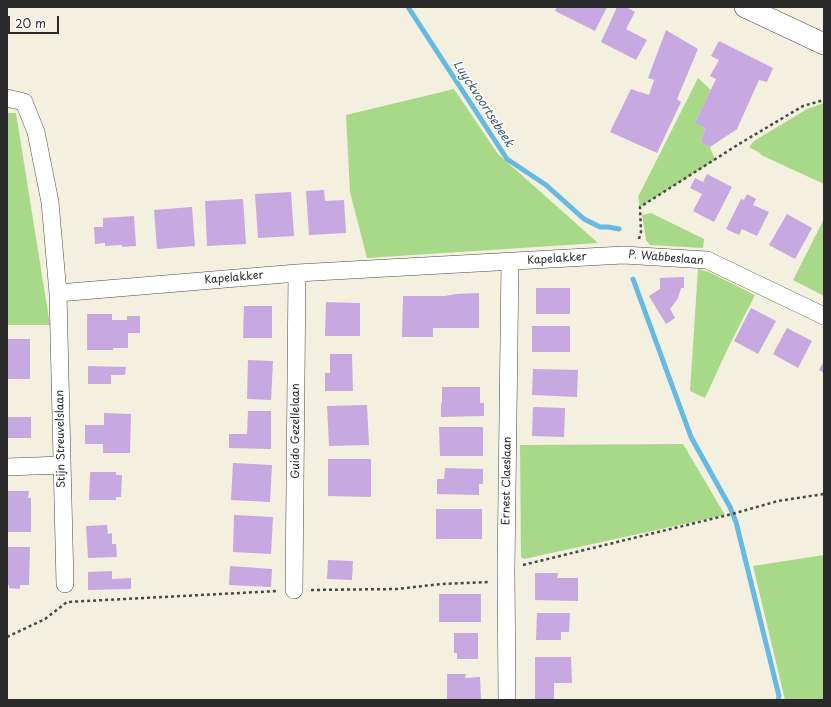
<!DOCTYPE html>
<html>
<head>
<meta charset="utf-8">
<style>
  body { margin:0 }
  #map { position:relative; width:831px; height:707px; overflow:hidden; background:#f4f0df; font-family:"Playpen Sans",sans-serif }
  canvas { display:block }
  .frame { position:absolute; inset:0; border:8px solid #2b2b2b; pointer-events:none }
  .scale { position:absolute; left:8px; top:16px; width:51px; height:18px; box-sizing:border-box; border:2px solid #2b2b2b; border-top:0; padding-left:5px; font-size:12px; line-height:14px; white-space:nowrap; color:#2b2b2b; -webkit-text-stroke:3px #fff; paint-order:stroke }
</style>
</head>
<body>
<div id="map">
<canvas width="831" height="707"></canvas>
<div class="frame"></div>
<div class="scale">20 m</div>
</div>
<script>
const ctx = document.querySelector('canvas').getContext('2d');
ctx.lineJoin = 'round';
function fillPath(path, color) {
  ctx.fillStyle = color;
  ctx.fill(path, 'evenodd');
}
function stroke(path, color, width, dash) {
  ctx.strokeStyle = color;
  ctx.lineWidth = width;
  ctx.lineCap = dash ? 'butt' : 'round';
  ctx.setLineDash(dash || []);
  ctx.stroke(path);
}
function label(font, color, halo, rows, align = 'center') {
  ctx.font = font + ' "Playpen Sans",sans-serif';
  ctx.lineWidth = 3;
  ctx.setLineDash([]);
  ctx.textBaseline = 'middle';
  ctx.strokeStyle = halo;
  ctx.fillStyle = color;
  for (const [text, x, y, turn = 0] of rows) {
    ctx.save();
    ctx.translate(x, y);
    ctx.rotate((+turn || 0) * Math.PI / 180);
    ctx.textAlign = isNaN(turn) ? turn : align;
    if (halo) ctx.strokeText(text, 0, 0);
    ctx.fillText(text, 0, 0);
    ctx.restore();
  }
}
fillPath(new Path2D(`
  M698,78L711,90L695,123L705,128L701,143L710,147L715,160L640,207L638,197Z
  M454,89L498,154L598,243L367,258L350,192L346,115Z
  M824,103V184L761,155L760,153L749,147L754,141L807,109Z
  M7,113H16L50,325H7Z
  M651,213L704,239L703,248L650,245L646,240L642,215Z
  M824,219V296L793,280Z
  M698,269L709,272L755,295L729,346L705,398L690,391Z
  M683,444L725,515L524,559L521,557L520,445Z
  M824,555V700H785L753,566Z`), '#a8d988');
stroke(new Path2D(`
  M408,7L507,159L546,185L584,219L600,227H608L619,229
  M633,279L691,437L730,507L736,522L779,696L778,700`), '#66b9e2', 5);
fillPath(new Path2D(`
  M557,7H607L595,31L555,11Z
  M617,7H626L635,12L626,29L647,40L636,60L601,42Z
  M666,30L698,49L677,99L681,102L657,153L610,132L631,89L649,95L654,80L648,78Z
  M719,41L773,68L767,82L759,80L737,129L710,147L701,143L705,128L695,123L716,79L710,76L719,60L711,56Z
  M707,174L732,187L714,222L693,211L702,194L690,188L695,178L703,182Z
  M324,190L325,201L344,200L346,233L309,235L306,191Z
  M291,192L294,236L258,238L255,194Z
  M747,194L756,199L753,205L769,212L757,236L742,229L739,235L726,229L741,199L744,200Z
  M243,199L246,244L207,246L205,201Z
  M192,207L195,246L157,249L154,210Z
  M787,214L812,228L795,259L769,245Z
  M134,216L136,246L122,247V245L105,246V243L95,244L94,227H103V218Z
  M684,277V288H681L678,298L670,309L675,318L666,324L649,296L660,289V278Z
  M536,288H570V314H536Z
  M479,293V328H433V337H402L403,296H445L456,294Z
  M326,302L360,303V336H325Z
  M244,306H272V338H243Z
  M751,308L776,321L758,354L734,341Z
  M87,314H112V320H127V316H140V333H128V348H113V350H87Z
  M532,326H570V352H532Z
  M787,328L812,341L798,368L773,354Z
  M7,339H30V379H7Z
  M330,354H352L353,391H325V373H330Z
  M248,360L273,361L271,400L247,399Z
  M824,361V373L819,370Z
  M88,366L126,367L125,375H111V384H88Z
  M533,369L578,370L577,397L532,395Z
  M442,387H480V403H484V416L441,417V403H442Z
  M367,405L369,445L329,446L327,406Z
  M533,407L565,408L564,437L532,436Z
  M248,411H271V449L229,448V434H247Z
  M104,413L131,414L130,453H103V444H85V425H104Z
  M7,417H31V438H7Z
  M439,427H483V456H440Z
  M328,459H371V497L328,496Z
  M233,463L272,465L270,502L231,500Z
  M445,468L483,469V484H479V495L437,494V479H444Z
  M90,472H116V475H122L121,497H116V500H89Z
  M7,491H29L28,498H31V532H7Z
  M436,509H482V539H436Z
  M234,515L273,517L271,554L233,552Z
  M107,525L108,534L112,533V544H116L117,557L88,558L86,526Z
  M7,547H30L29,585H20V589L9,588V585H7Z
  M328,560L353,561L352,580L327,579Z
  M230,566L272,569L271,587L229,585Z
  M112,571V579L131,578V589L88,590V572Z
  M535,573H558L557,578H578V601L535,600Z
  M439,594H481V622H439Z
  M537,613H570L569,632H561V640H536Z
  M454,633H478V659H457V653H454Z
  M535,657H571L572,683H554V700H535Z
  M447,674H466L465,678L480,677L481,699H447Z`), '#c7a8e0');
const minor = new Path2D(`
  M7,98L24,102L36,132L50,202L58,293L65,584
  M58,293L297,273L623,255L707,260L824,316
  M7,467L62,465
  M294,590L297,273
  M507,700L506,569L510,262`);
const tertiary = new Path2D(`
  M745,7L824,44`);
stroke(minor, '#494946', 18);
stroke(tertiary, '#494946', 22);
stroke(new Path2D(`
  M639,239L641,232L640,207L739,144L803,106L824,100
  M523,565L732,514L778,501L824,494
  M311,590L397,589L441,584L489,582
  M7,637L45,619L67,602L278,591`), '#494946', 2.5, [3, 3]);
stroke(minor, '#fff', 17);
stroke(tertiary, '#fff', 21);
label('11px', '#2b2b2b', '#fff', [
  ["P. Wabbeslaan",666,258,5],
  ["Kapelakker",557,259,-4],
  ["Kapelakker",234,278,-5],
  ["Guido Gezellelaan",296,431,-90],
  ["Stijn Streuvelslaan",61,439,-91],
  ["Ernest Claeslaan",507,481,-89]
]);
label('italic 12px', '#405d6b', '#fff', [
  ["Luyckvoortsebeek",483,104,57]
]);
</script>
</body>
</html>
